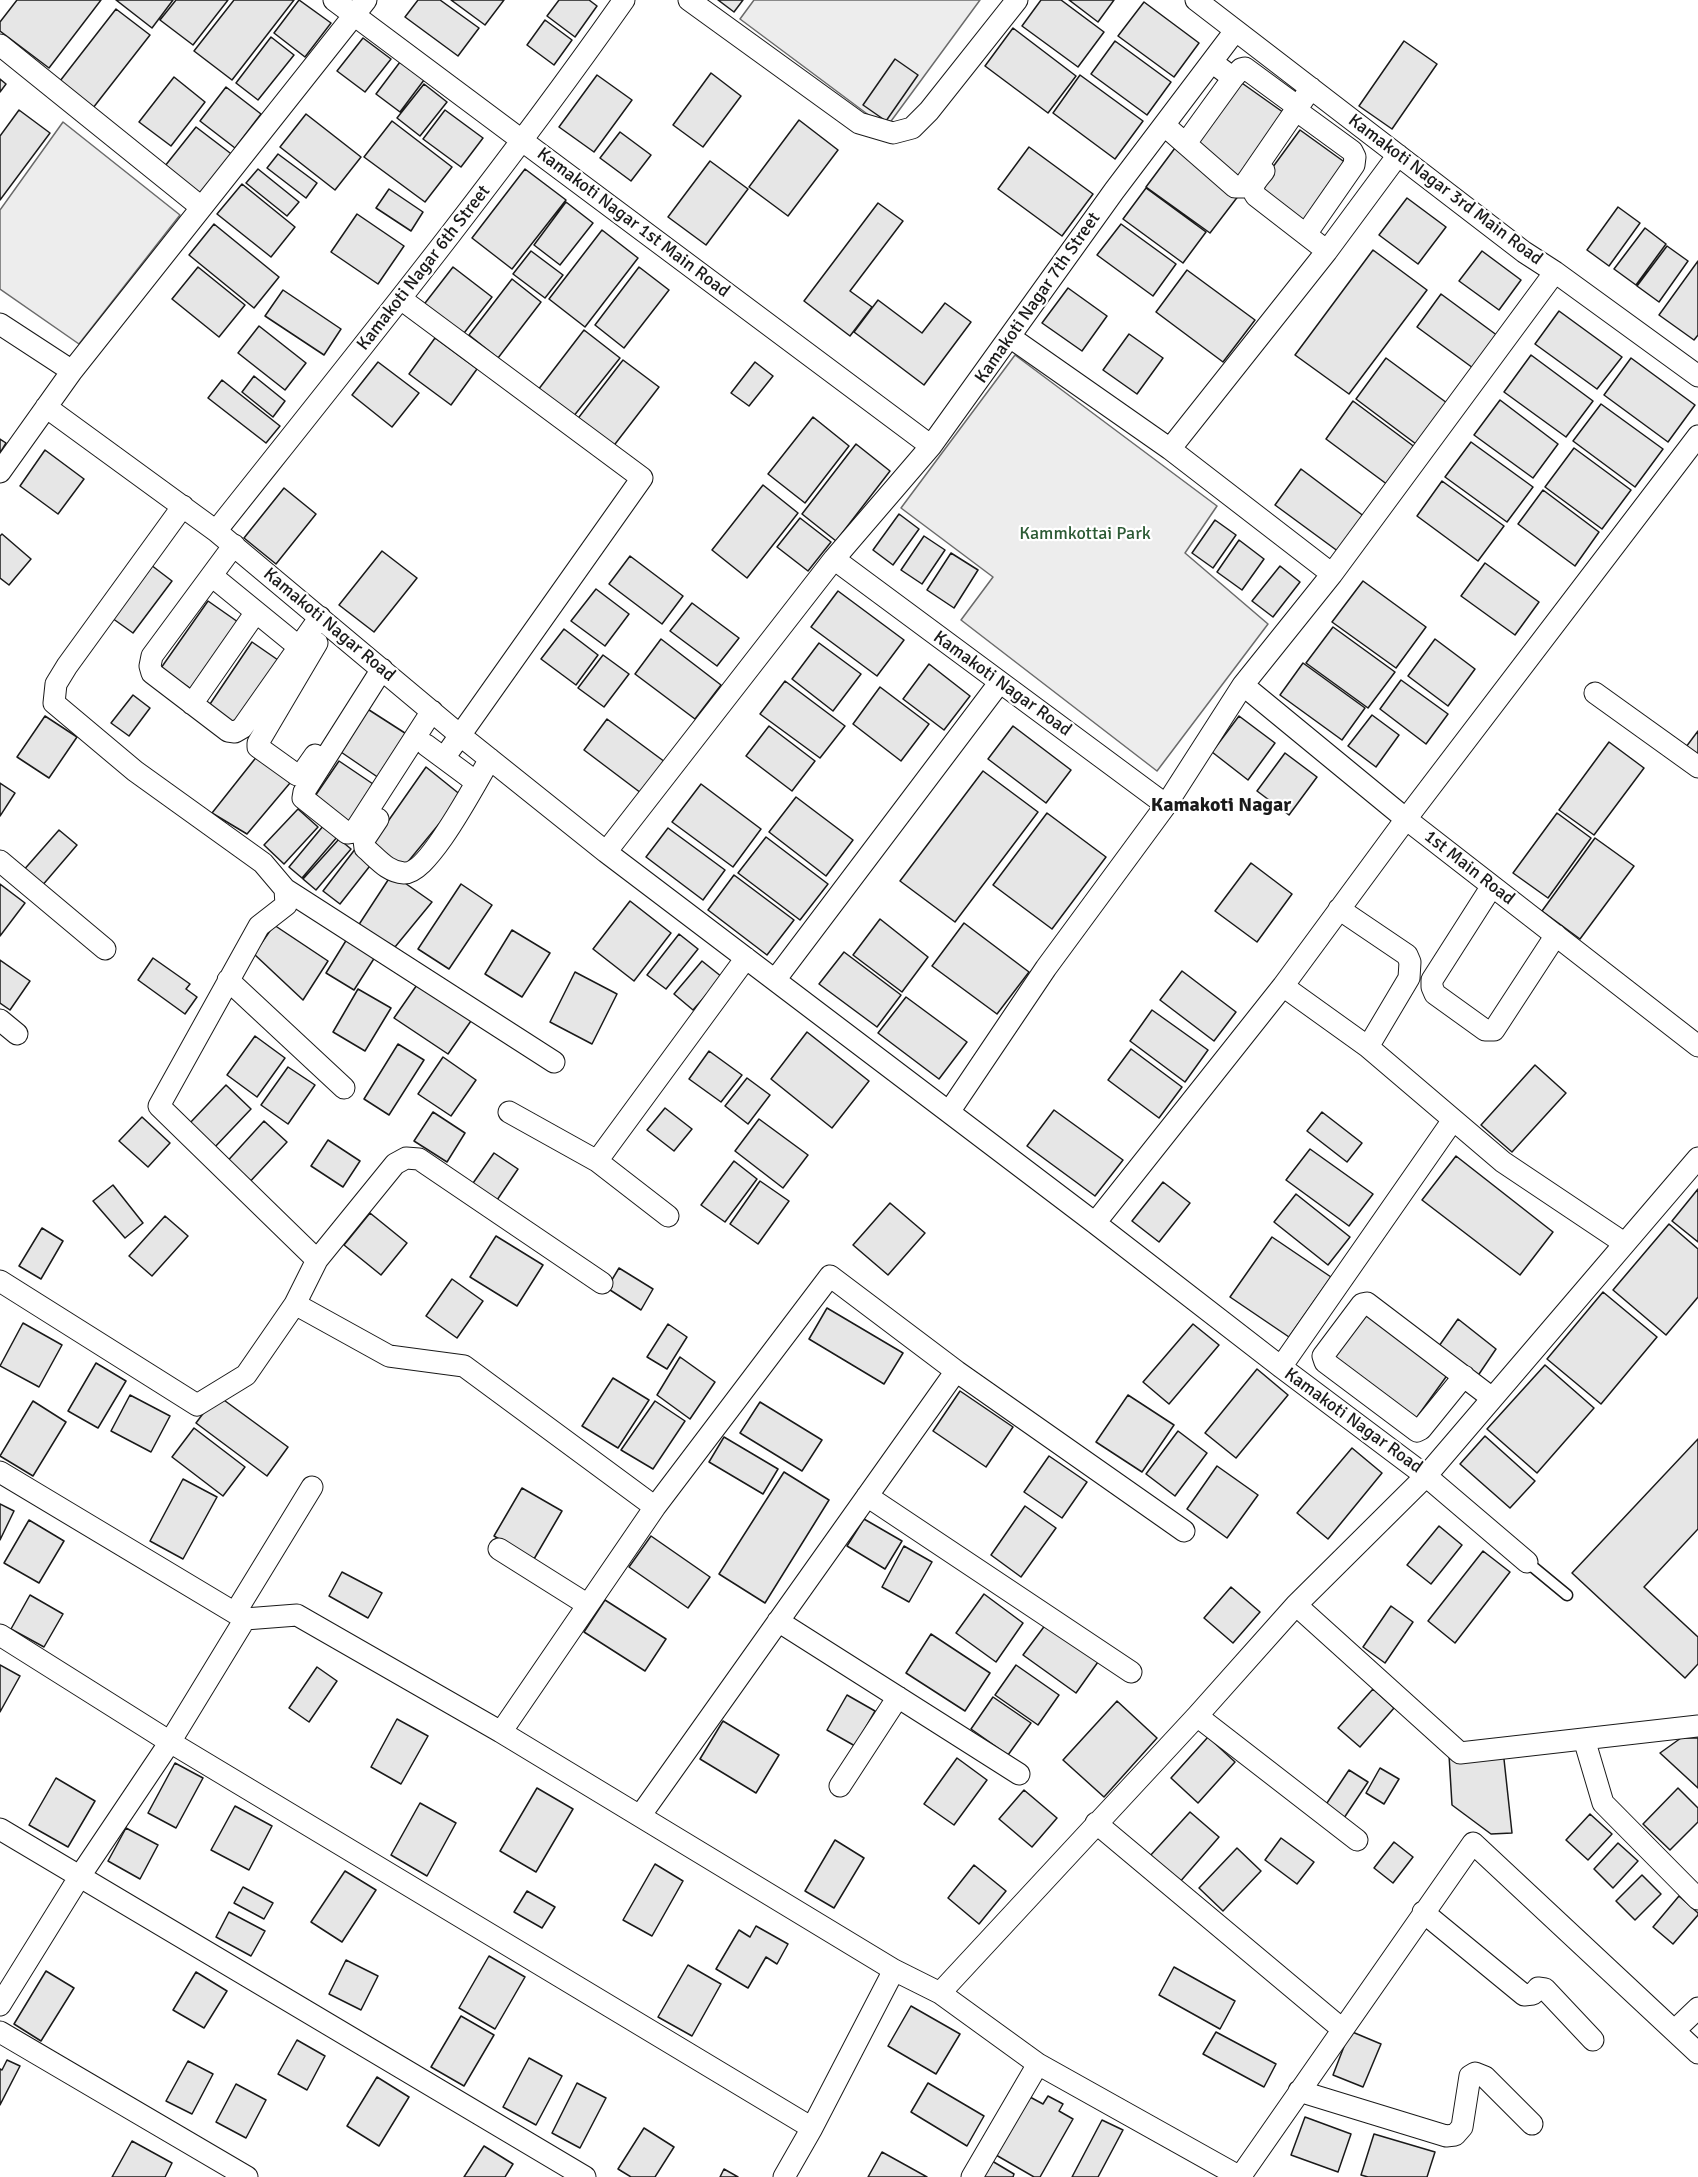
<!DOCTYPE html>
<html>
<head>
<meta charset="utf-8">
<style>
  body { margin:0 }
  canvas { display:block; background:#fff }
</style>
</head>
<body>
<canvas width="1698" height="2177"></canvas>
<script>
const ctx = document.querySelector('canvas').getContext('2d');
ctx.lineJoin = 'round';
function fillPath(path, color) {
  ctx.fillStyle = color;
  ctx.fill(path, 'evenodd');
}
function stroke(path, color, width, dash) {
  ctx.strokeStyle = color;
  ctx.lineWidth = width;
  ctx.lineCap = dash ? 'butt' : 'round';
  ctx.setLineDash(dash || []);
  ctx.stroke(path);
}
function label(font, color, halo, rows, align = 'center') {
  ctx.font = font + ' Signika,sans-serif';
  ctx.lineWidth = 4.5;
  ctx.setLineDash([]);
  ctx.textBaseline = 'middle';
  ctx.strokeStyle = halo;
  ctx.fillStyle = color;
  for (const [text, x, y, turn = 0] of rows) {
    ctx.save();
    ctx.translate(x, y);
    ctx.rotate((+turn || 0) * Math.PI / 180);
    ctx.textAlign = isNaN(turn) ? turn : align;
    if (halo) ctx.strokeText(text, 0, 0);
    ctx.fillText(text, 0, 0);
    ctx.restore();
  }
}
const green = new Path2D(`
  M754,0H980L886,128L740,19Z
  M63,122L180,215L79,344L0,289V210Z
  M1015,355L1217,506L1185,553L1268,624L1157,771L961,620L993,577L901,508Z`);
fillPath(green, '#ededed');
stroke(green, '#6a6a6a', 1.5);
const building = new Path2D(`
  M17,0H101L49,68L0,31V22Z
  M116,0H173L152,28Z
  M176,0H228L193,45L160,20Z
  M234,0H294L232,80L194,51Z
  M299,0L331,23L305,57L274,33Z
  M418,0H440L479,28L458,56L405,17Z
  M451,0H504L485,25Z
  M559,0H589L597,6L575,37L547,16Z
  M718,0H743L734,12Z
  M1041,0H1061L1104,32L1078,67L1022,26Z
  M1069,0H1114L1098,22Z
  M1144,2L1199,43L1174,77L1118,36Z
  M116,9L150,35L93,108L60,81Z
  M545,20L572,40L554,65L527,45Z
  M1013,28L1076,76L1048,113L985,66Z
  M271,37L294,55L258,100L236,83Z
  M363,38L391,59L365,92L337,71Z
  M1115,41L1171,82L1147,115L1091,74Z
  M1404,41L1437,64L1392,129L1359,106Z
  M895,59L918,75L886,121L863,105Z
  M400,62L424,80L400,112L376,94Z
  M711,73L741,96L703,147L673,125Z
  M597,75L632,100L594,152L559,127Z
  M1080,75L1143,121L1115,159L1053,113Z
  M174,77L205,102L171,146L139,122Z
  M0,79L6,84L0,92Z
  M1239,81L1287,115L1239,180L1191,145Z
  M424,84L447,102L420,136L397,118Z
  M226,87L261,114L235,148L200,121Z
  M19,110L50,133L0,200V136Z
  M445,110L483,138L461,167L423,139Z
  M306,114L361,157L335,190L280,147Z
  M799,120L838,150L788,216L749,187Z
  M392,121L452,167L425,202L364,157Z
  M196,127L234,156L203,196L165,166Z
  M1300,130L1350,166L1306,227L1256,190Z
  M620,132L651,155L631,181L600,158Z
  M1029,147L1093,194L1062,236L998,189Z
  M1175,148L1239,195L1210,233L1146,187Z
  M278,154L317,183L306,198L267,168Z
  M710,161L748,189L706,245L668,217Z
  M258,169L299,202L287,216L246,183Z
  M525,169L566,200L512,269L472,238Z
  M242,184L295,227L271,257L217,214Z
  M1146,188L1206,232L1183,263L1123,219Z
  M389,189L423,212L411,231L376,208Z
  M1407,198L1446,227L1418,264L1379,235Z
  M566,202L593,223L560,265L534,245Z
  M878,203L903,221L850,291L872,307L850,336L804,301Z
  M1618,207L1640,223L1609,266L1587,250Z
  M357,214L404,246L378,284L331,252Z
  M214,224L279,277L254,308L189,255Z
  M1121,224L1176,264L1153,296L1097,255Z
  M1645,228L1666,244L1636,285L1614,269Z
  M602,230L638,258L585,327L549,299Z
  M1667,246L1688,261L1659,302L1637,286Z
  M1373,250L1427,290L1349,394L1295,355Z
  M531,251L563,275L545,298L513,274Z
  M1482,251L1521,280L1499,310L1459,281Z
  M1698,261V335L1694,340L1659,315Z
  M198,267L245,305L219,337L172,299Z
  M453,267L492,297L461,337L422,307Z
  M639,267L669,290L624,348L595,325Z
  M1187,270L1255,320L1223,362L1156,312Z
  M512,279L541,302L498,358L469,335Z
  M1068,288L1107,316L1082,351L1042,323Z
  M283,290L341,329L324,355L265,316Z
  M1441,294L1498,336L1473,368L1417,327Z
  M878,300L922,333L945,303L971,322L924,385L854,332Z
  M1559,311L1622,357L1597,389L1535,344Z
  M259,326L306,363L285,390L238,353Z
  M584,330L620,358L573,417L538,390Z
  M1129,334L1163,358L1137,394L1103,370Z
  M435,338L477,369L451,405L409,374Z
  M1531,355L1593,401L1566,437L1504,392Z
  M1386,358L1447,403L1416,444L1356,399Z
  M1631,358L1695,405L1668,442L1604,395Z
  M623,360L659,387L612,448L576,421Z
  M378,362L419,393L392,427L352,395Z
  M755,362L773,376L749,406L731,393Z
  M254,376L285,401L273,417L242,392Z
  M222,380L280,426L266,443L208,398Z
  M1500,400L1558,444L1533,478L1474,435Z
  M1353,401L1416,448L1388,485L1326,439Z
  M1601,404L1663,449L1635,487L1573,441Z
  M813,417L849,446L805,503L768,474Z
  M0,439L6,443L0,453Z
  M1471,442L1533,487L1507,522L1445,477Z
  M856,444L890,471L836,541L802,514Z
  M1574,448L1631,490L1602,529L1545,487Z
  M45,450L84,479L58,514L20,486Z
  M1301,469L1365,517L1339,552L1275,505Z
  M1442,481L1504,526L1478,561L1417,516Z
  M763,485L798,513L747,578L712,550Z
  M284,488L316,514L276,564L244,538Z
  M1543,490L1599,532L1575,566L1518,524Z
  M899,514L919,529L893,565L873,550Z
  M800,518L831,542L808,571L777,547Z
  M1215,520L1236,535L1213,568L1192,553Z
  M2,534L31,559L9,585L0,578V536Z
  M924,536L945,550L922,584L901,570Z
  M1239,540L1264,559L1242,590L1217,572Z
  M382,551L417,578L374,632L339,605Z
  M951,553L978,570L954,608L927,590Z
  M630,556L683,596L662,624L609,584Z
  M1485,563L1539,602L1515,635L1461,596Z
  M151,565L172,581L133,633L112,618Z
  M1280,566L1300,582L1273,617L1252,601Z
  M1363,581L1426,627L1396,668L1332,622Z
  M596,589L629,614L605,646L571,621Z
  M838,591L904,640L877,676L811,627Z
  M208,601L238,622L191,689L161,668Z
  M692,603L739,638L717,666L670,631Z
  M1333,627L1395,672L1368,708L1306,663Z
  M564,629L598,655L576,685L541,659Z
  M661,639L721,685L695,719L635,674Z
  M1435,639L1475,669L1448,706L1408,676Z
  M252,642L278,660L232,727L206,710Z
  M819,643L861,674L833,711L792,679Z
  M603,655L629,674L604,707L578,688Z
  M1303,663L1365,708L1342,740L1280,695Z
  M929,664L970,696L944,730L903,699Z
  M1401,680L1448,714L1426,744L1380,709Z
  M785,681L845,726L820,758L760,714Z
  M880,687L929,724L901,761L853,724Z
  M133,695L150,708L129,736L111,723Z
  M366,708L408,735L379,778L338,750Z
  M1372,715L1399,735L1376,767L1348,746Z
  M45,716L77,737L49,778L17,757Z
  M1239,716L1275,743L1248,780L1212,752Z
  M607,719L665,762L641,793L584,750Z
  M769,726L815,761L792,791L746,756Z
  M1013,726L1071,770L1046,803L988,759Z
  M1698,731V756L1686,747Z
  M1609,742L1644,768L1594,835L1559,810Z
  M1285,753L1317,777L1289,815L1257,791Z
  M258,755L290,783L247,834L212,813Z
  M339,761L376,786L351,824L313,799Z
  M426,767L462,796L402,869L370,847Z
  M983,771L1038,812L955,922L900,881Z
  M0,783L15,793L0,816Z
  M701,784L761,829L733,867L672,822Z
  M796,797L853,840L826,876L769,832Z
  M298,809L318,827L284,864L264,845Z
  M1047,813L1106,857L1052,929L993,885Z
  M1557,813L1591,838L1548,898L1513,873Z
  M324,825L338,836L302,878L289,867Z
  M668,828L725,870L703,900L646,857Z
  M59,830L77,845L41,887L22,872Z
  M766,837L828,884L800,920L738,873Z
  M1595,838L1634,866L1580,939L1542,911Z
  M339,839L351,849L316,890L303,879Z
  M356,848L373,862L340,904L323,891Z
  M1251,863L1292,894L1257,942L1215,911Z
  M392,874L432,902L395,947L358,926Z
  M734,875L794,920L767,955L708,910Z
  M0,884L25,903L0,936Z
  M461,884L492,905L449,969L418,949Z
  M630,901L671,933L634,981L593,949Z
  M880,919L928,957L902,992L853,955Z
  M964,923L1029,972L997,1014L932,966Z
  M274,925L328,961L303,1000L254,954Z
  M512,930L550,953L522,997L485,974Z
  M679,934L698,949L666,989L647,975Z
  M347,939L375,957L354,990L326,973Z
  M844,952L901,995L877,1027L819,984Z
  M153,958L190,984L186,989L197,997L185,1014L138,980Z
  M0,960L30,981L10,1010L0,1003Z
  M702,961L722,977L693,1010L674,994Z
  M1182,971L1236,1012L1214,1041L1160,1000Z
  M575,972L617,994L592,1044L550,1022Z
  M419,982L473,1018L448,1054L394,1018Z
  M358,989L391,1008L365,1051L333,1032Z
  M906,997L967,1042L939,1079L878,1033Z
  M1152,1010L1208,1050L1185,1082L1130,1041Z
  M807,1032L869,1081L832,1128L771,1079Z
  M255,1036L285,1058L257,1097L227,1075Z
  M398,1044L424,1060L389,1115L364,1099Z
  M1131,1049L1182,1087L1159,1118L1108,1080Z
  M709,1051L742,1075L721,1102L689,1079Z
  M443,1057L476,1080L451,1116L418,1094Z
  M1535,1065L1566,1093L1512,1152L1481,1125Z
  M288,1067L315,1085L288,1124L261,1105Z
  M747,1078L770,1095L748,1124L725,1106Z
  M226,1085L251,1109L213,1149L188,1125Z
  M665,1108L692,1129L674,1151L647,1130Z
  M1054,1110L1123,1160L1095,1196L1027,1146Z
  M433,1112L465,1133L447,1162L414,1141Z
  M1322,1112L1362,1143L1347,1162L1307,1131Z
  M142,1117L170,1143L148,1167L119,1141Z
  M759,1119L808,1155L783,1188L735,1151Z
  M264,1121L287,1142L246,1186L223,1166Z
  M328,1140L360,1161L343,1187L311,1166Z
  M1310,1149L1373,1194L1349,1226L1286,1180Z
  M494,1153L518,1169L495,1203L471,1186Z
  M1456,1156L1553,1232L1520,1275L1422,1200Z
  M734,1161L757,1179L725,1222L701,1205Z
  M760,1181L789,1201L758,1244L730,1224Z
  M1163,1182L1190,1203L1159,1242L1132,1221Z
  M113,1185L143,1223L125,1238L93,1201Z
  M1698,1189V1242L1672,1221Z
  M1296,1194L1350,1237L1328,1265L1274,1222Z
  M890,1203L925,1233L888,1275L853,1245Z
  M370,1213L407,1243L381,1275L344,1245Z
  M165,1216L188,1236L152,1276L129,1256Z
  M1669,1224L1698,1249V1297L1666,1335L1613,1290Z
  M42,1228L63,1241L41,1279L19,1266Z
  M496,1236L543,1265L517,1306L470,1277Z
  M1272,1237L1331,1277L1289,1337L1230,1297Z
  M619,1268L653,1289L641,1310L607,1288Z
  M452,1279L483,1301L457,1338L426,1316Z
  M1603,1292L1657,1337L1601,1404L1547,1359Z
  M1365,1307L1451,1370L1412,1424L1326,1360Z
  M827,1308L903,1353L884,1384L809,1339Z
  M1458,1319L1496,1349L1475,1380L1439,1346Z
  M23,1323L62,1345L39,1387L0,1366Z
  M668,1324L687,1337L667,1369L647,1357Z
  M1193,1324L1219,1345L1169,1404L1143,1382Z
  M680,1357L715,1382L690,1419L657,1395Z
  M96,1363L126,1381L98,1428L68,1411Z
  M1545,1365L1594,1408L1537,1473L1487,1429Z
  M1257,1369L1288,1395L1236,1458L1205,1433Z
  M613,1378L649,1400L618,1448L582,1426Z
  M960,1391L1013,1427L986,1467L933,1431Z
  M130,1395L170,1416L151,1452L111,1431Z
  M217,1395L288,1447L267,1476L196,1423Z
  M1128,1395L1174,1425L1142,1472L1096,1442Z
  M33,1401L66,1422L33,1476L0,1456Z
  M655,1401L685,1421L653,1469L621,1450Z
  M760,1402L822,1440L802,1471L740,1433Z
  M194,1428L245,1467L223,1496L172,1457Z
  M1178,1431L1207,1453L1175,1496L1146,1474Z
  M1485,1436L1535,1481L1510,1508L1460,1464Z
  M724,1437L778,1469L763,1494L709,1462Z
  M1698,1439V1529L1644,1587L1698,1637V1664L1685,1678L1572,1573Z
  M1352,1448L1382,1473L1328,1539L1297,1513Z
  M1049,1456L1087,1482L1062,1518L1024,1492Z
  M1217,1466L1258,1495L1227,1538L1187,1509Z
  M784,1472L829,1500L765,1603L719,1574Z
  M183,1479L217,1497L183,1559L150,1541Z
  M522,1488L562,1511L534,1559L494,1536Z
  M0,1504L14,1511L0,1540Z
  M1025,1506L1056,1528L1021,1577L991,1555Z
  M864,1519L902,1541L885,1569L847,1546Z
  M29,1520L64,1541L39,1583L4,1563Z
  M1439,1526L1462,1545L1431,1584L1407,1565Z
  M651,1536L710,1577L688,1608L629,1567Z
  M904,1546L932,1562L909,1602L882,1587Z
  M1483,1551L1510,1572L1455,1643L1428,1621Z
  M342,1572L382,1593L368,1618L329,1596Z
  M1231,1587L1260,1612L1233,1643L1204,1618Z
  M984,1594L1023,1623L996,1662L956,1633Z
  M30,1595L63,1614L44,1647L11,1629Z
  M605,1600L666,1639L645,1671L584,1632Z
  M1391,1606L1413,1622L1385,1663L1363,1647Z
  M1046,1624L1098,1662L1076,1693L1023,1655Z
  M931,1634L990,1673L965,1711L906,1673Z
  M0,1665L20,1676L0,1712Z
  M1016,1665L1059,1695L1038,1725L995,1695Z
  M317,1667L337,1681L309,1722L289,1708Z
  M1373,1689L1394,1708L1360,1747L1338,1728Z
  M847,1695L875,1711L855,1746L827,1730Z
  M993,1697L1031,1723L1008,1755L971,1729Z
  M1117,1701L1157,1738L1104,1797L1063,1760Z
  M397,1719L428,1736L401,1784L371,1767Z
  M723,1721L779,1755L756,1793L700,1759Z
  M1208,1737L1235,1762L1198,1803L1171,1778Z
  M1681,1738H1698V1788L1660,1753Z
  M1503,1750L1512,1833L1491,1834L1452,1805L1449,1755Z
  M957,1758L987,1780L954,1825L924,1804Z
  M175,1763L203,1778L176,1828L148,1813Z
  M1380,1768L1399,1779L1384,1804L1366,1793Z
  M1349,1770L1368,1782L1342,1821L1323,1809Z
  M56,1778L95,1801L68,1847L29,1825Z
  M537,1788L573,1809L536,1872L500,1851Z
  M1678,1788L1698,1808V1822L1670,1850L1643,1824Z
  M1024,1790L1057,1818L1032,1847L999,1819Z
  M420,1803L456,1823L427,1876L391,1855Z
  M235,1806L272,1826L249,1870L211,1850Z
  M1190,1812L1219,1837L1179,1883L1149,1857Z
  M1590,1814L1612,1834L1588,1860L1566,1840Z
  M126,1828L158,1845L140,1879L108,1861Z
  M1281,1838L1314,1862L1297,1884L1265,1860Z
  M835,1840L864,1858L834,1908L805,1891Z
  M1394,1842L1413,1857L1393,1883L1374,1868Z
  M1618,1843L1638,1861L1613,1888L1594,1869Z
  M1237,1848L1261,1871L1223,1911L1199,1888Z
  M655,1864L683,1881L652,1936L623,1920Z
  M974,1865L1006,1891L979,1924L948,1898Z
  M345,1871L376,1890L342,1942L311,1922Z
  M1642,1875L1661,1894L1635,1920L1616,1901Z
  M243,1887L273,1903L264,1919L234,1903Z
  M527,1891L555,1907L542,1928L514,1912Z
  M1679,1896L1698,1913V1915L1673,1944L1653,1927Z
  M229,1912L265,1931L251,1956L216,1937Z
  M756,1926L788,1944L777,1964L766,1957L748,1988L716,1969L739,1930L750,1937Z
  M489,1956L525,1977L495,2029L459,2008Z
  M346,1960L378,1976L361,2010L329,1994Z
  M688,1965L721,1984L692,2036L658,2017Z
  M1174,1967L1235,2001L1220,2029L1159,1995Z
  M46,1971L74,1988L41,2041L14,2024Z
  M196,1972L227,1991L204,2028L173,2010Z
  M911,2006L960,2034L936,2074L888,2046Z
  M461,2016L494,2035L464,2086L431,2067Z
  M1350,2031L1381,2044L1363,2087L1333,2075Z
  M1216,2032L1276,2064L1264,2087L1203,2054Z
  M297,2040L325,2056L307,2090L278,2074Z
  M529,2058L562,2076L536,2125L503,2107Z
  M7,2060L20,2066L0,2105V2069L2,2070Z
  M188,2061L213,2074L192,2114L166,2101Z
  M377,2077L409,2097L379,2146L347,2126Z
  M577,2083L606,2098L580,2148L552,2133Z
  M928,2083L984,2116L967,2146L911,2112Z
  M236,2084L266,2100L246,2138L216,2122Z
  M1048,2096L1063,2104L1059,2111L1073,2119L1040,2177H1034L996,2155L1030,2097L1043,2104Z
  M1305,2117L1351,2134L1338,2172L1291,2155Z
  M1102,2120L1123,2130L1098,2177H1072Z
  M644,2128L674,2147L655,2177H631L618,2169Z
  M1374,2134L1435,2152L1427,2177H1368L1361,2175Z
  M132,2141L172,2163L165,2177H112Z
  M484,2146L513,2164L505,2177H464Z
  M882,2152L927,2177H868Z
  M987,2158L1014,2174L1013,2177H976Z
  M724,2169L738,2177H720Z`);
fillPath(building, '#e6e6e6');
stroke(building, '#1a1a1a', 1.5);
const lane = new Path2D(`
  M1527,1562L1567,1595`);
const street = new Path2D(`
  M334,0L931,446
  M689,0L859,123L893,133L912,128L929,111L1017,0
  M1196,0L1524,252L1555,272L1698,376
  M0,45L201,207
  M1212,62L1233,78L1241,69L1245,68L1298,107
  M1304,116L1352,151L1355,157L1354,165L1306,234
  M1164,125L1235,187H1243L1311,88
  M1186,143L1233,78
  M1264,171C1258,179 1249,186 1256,196L1327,251
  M401,299L642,478L444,758
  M0,324L72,371
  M1010,337L1170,449L1327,251L1398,155
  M46,407L216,531L461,736L606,852L1095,1223L1281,1367L1426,1476L1527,1562
  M0,472L72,371L366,0
  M183,506L67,666L56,684L54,703L135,771L263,863L285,889L286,905L259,926L159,1106L317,1260
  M216,531C355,356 496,182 624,0
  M234,545L152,656L150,666L152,673L228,731L235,732L242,728L320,617
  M834,559L931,446L1114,191L1235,31
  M1332,574L1555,272
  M212,576L299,647
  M382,669L304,792L303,798L347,833L354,832L432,711
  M1243,685L1406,819L1698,1046
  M1595,693L1698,767
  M192,704L256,612
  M426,745L476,782
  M315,755L301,775H297L258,747V743L317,643
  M1166,805L1243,685L1332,574L1170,449
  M378,819L364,840L365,848C377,858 387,872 404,873C429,874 477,780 490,759
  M606,852L834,559L1166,805L1046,968L949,1112
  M0,861L105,949
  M1492,886L1432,980V987L1435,994L1485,1030H1494L1556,935
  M285,889L554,1062
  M1339,909L1407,955L1410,962L1409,978L1368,1047
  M228,980L344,1088
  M775,980L1000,682
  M1283,986L1368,1047L1503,1162L1624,1243
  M0,1020L17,1034
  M509,1112L597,1161L668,1216
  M597,1161L746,958
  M1095,1223L1283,986L1406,819L1698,436
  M0,1281L197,1405L246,1375L295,1304L317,1260L395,1164L406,1158L419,1159L602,1283
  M295,1304L389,1356L464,1366L655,1507
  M1281,1367L1453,1120
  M1464,1376L1421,1429L1417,1431L1325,1362L1323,1356L1362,1304L1367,1303L1492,1398
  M0,1472L245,1619L170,1742L812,2128L784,2177
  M867,1496L1131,1672
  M499,1549L588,1605
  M1296,1605L1460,1753L1698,1726
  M235,1613L312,1487
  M245,1619L297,1615L501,1732L894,1970L940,1993L1038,2064L972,2177
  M778,1621L1019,1774
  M0,1635L170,1742L80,1876L0,2005
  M1197,1716L1357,1840
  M501,1732L655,1507L830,1276L956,1371
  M1584,1739L1603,1803L1698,1899
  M840,1786L898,1697
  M640,1816L956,1371L1184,1531
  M1096,1823L1342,2029
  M0,1829L585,2177
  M1423,1912L1524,1995L1533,1994L1538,1988L1545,1989L1593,2040
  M940,1993L1197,1716L1296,1605L1426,1476L1698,1158
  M1675,2030L1698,2008
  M0,2032L247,2177
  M1038,2064L1240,2177
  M1299,2091L1446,2136L1455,2135L1462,2127L1470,2076L1475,2073L1485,2077L1532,2124
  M812,2128L894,1970
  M1240,2177L1473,1843L1698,2053`);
stroke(lane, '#1a1a1a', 13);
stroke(street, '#1a1a1a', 23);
stroke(lane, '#fff', 10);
stroke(street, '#fff', 21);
label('18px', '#1a1a1a', '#fff', [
  ["Kamakoti Nagar 3rd Main Road",1445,190,37],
  ["Kamakoti Nagar 1st Main Road",633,223,37],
  ["Kamakoti Nagar 6th Street",424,268,-52],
  ["Kamakoti Nagar 7th Street",1038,298,-55],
  ["Kamakoti Nagar Road",329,625,40],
  ["Kamakoti Nagar Road",1002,684,36],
  ["1st Main Road",1469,868,38],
  ["Kamakoti Nagar Road",1353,1421,36]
]);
label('18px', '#2b5a34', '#fff', [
  ["Kammkottai Park",1085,534]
]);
label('bold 20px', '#1a1a1a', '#fff', [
  ["Kamakoti Nagar",1221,806]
]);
</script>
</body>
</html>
